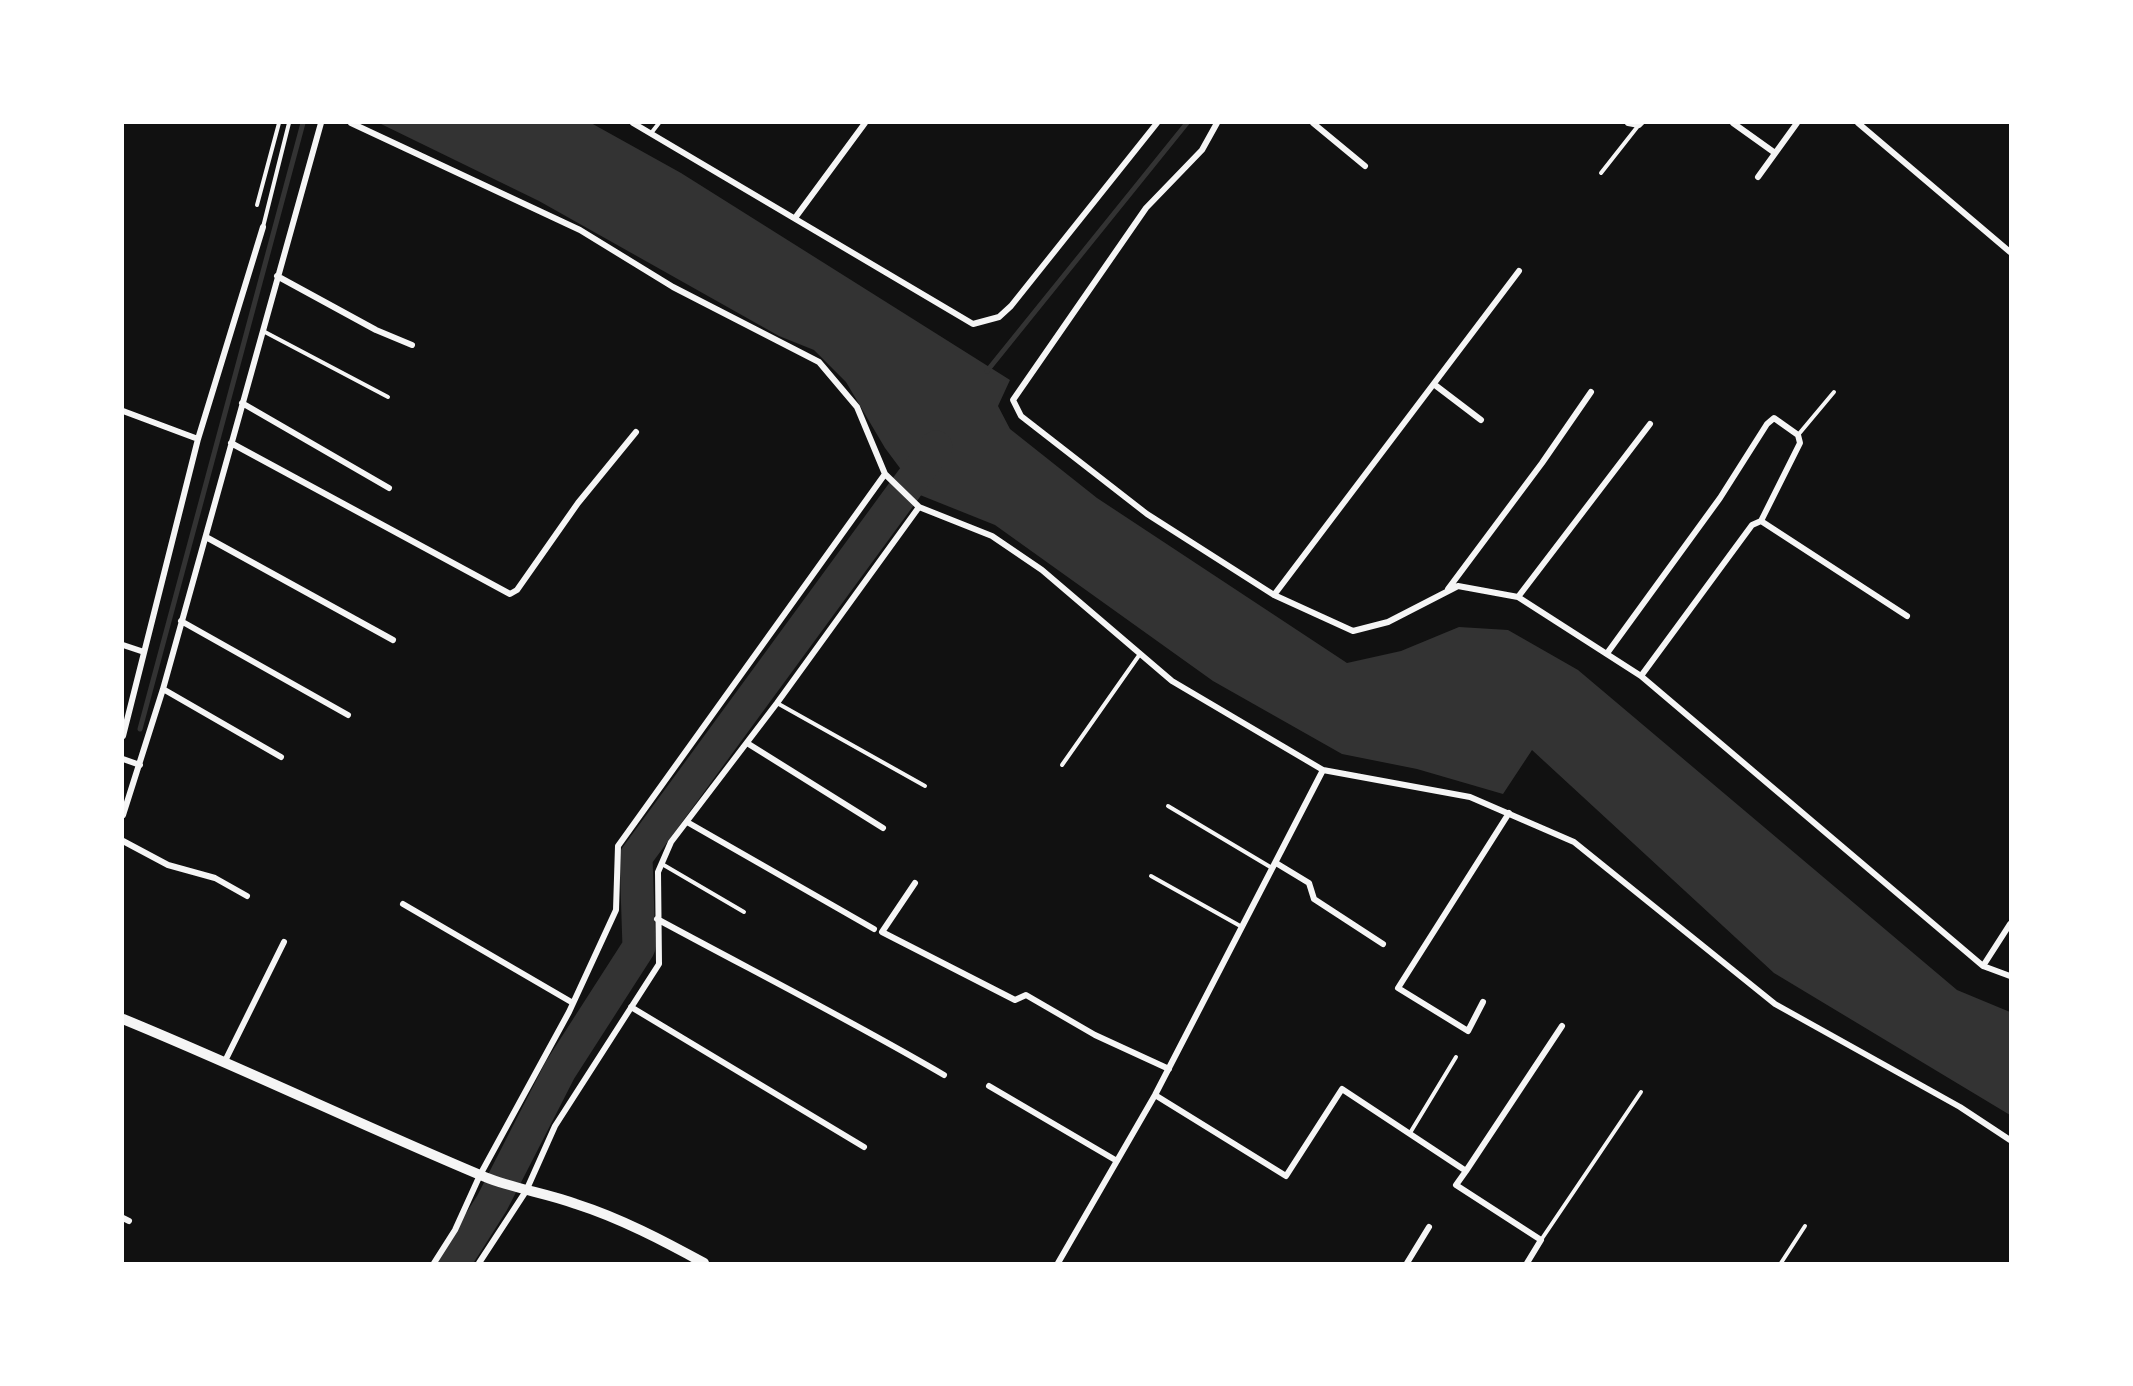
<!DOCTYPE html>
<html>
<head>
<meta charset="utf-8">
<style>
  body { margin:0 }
  #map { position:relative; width:2133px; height:1386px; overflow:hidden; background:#111; font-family:"Space Grotesk",sans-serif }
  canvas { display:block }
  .frame { position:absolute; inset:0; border:124px solid #fff; pointer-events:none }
</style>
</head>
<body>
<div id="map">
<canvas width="2133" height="1386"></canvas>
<div class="frame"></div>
</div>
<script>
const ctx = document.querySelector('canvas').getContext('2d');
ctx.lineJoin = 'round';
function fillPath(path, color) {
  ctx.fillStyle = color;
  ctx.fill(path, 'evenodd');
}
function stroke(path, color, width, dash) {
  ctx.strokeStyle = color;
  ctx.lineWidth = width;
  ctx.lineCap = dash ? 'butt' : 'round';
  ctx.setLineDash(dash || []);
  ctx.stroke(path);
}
fillPath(new Path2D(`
  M379,123H591L681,173L1010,380L998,406L1010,429L1097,498L1347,663L1401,651L1459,627L1508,630L1578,670L1957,990L2010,1012V1115L1774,973L1532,750L1503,794L1417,769L1342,754L1213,681L995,525L920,495L885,448L846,382L814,350L779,336L539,201Z`), '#333');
stroke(new Path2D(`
  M987,371L1187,123
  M140,729L303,123`), '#333', 5);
stroke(new Path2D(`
  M454,1263L492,1203L560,1070L639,947L636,857L936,447`), '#333', 33);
stroke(new Path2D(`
  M652,132L659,123
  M1601,173L1638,126
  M257,205L279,123
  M263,227L289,123
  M263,331L388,397
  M1798,435L1834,392
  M777,703L925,786
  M1062,765L1140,654
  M1168,806L1272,868
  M662,864L744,912
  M1151,876L1242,927
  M1410,1133L1456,1057
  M1541,1240L1641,1092
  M1781,1263L1805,1226`), '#f5f5f5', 4);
stroke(new Path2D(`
  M351,123L580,230L673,287L819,362L857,407L885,474L919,507L992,536L1042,570L1172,681L1323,770L1470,797L1574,842L1775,1004L1960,1107L2010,1140
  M633,123L973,324L999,317L1011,306L1157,123
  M1217,123L1202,150L1146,208L1013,400L1021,416L1147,514L1274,595L1353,631L1388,622L1458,586L1518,597L1641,676L1983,966L2010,976
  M1313,123L1365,166
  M1628,123L1639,125L1641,123
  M1733,123L1775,153
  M1858,123L2010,252
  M1758,177L1797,123
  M795,218L865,123
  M277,276L376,330L412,345
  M1435,385L1481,420
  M242,403L389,488
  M123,411L198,439
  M231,443L510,594L517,590L578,503L636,432
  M206,537L393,640
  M1448,589L1542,463L1591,392
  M1274,595L1519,271
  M1518,597L1650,424
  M181,621L348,715
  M123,645L144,652
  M1608,652L1720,498L1767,424L1774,418L1798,435L1800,443L1761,521
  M1641,676L1752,525L1761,521L1907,616
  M163,689L281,757
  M123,736L198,439L263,227
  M747,743L883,828
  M123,759L140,765
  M123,815L163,689L321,123
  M687,822L874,929
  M123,841L168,865L215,878L247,896
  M1276,863L1309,883L1314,899L1383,944
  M915,883L882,932L1015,1000L1026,995L1095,1035L1169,1069
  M403,904L573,1003
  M657,919C753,971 850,1020 944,1075
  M1983,966L2010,924
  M1483,1002L1468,1031L1398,988L1509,813
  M631,1007L864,1147
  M225,1061L284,942
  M989,1086L1117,1161
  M1155,1095L1286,1176L1342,1089L1466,1171L1456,1185L1541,1240L1527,1263
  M1466,1171L1562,1026
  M123,1218L129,1221
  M434,1263L455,1230L480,1175L569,1012L616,910L618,846L885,474
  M479,1263L526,1191L555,1126L659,964L658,872L671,842L777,703L919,507
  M1058,1263L1155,1095L1323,770
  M1407,1263L1429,1227`), '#f5f5f5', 6);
stroke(new Path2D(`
  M123,1019C245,1069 363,1126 485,1177C515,1189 546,1193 576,1204C620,1218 664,1241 704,1263`), '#f5f5f5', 10);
</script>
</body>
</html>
